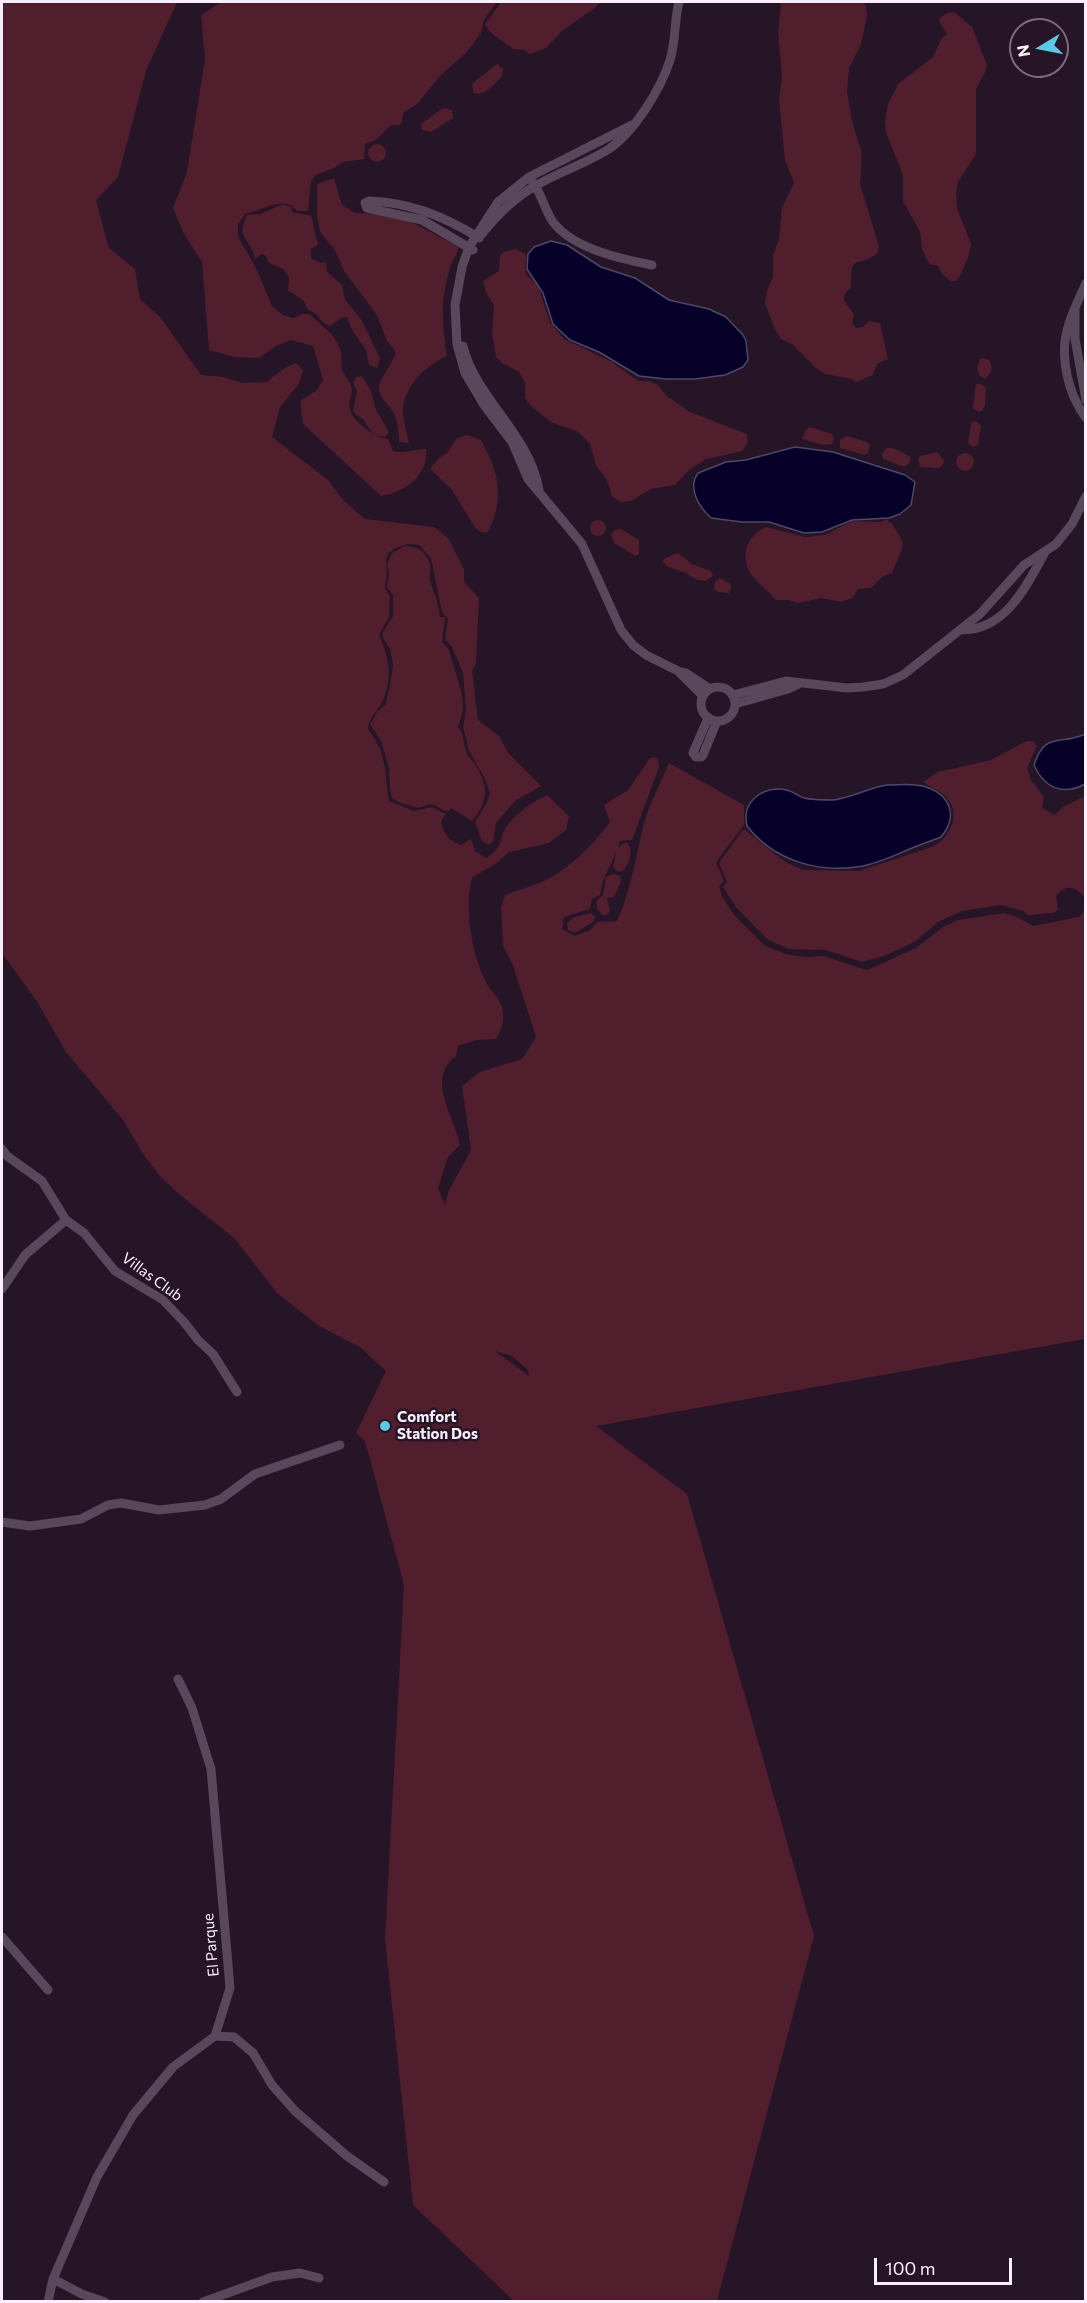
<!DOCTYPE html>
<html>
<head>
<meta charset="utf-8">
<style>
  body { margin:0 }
  #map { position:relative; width:1087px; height:2303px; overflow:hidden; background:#251527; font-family:Commissioner,sans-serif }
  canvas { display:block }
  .frame { position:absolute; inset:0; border:3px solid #faeefb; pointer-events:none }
  .north { position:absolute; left:1009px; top:18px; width:60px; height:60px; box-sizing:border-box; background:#251527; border:2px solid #7a6c7c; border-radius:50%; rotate:260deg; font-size:16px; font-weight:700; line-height:24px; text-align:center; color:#faeefb }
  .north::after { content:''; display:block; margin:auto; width:21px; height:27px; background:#5bc8e6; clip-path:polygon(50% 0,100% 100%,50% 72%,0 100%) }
  .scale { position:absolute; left:874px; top:2258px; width:138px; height:27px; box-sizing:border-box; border:3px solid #faeefb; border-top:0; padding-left:8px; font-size:18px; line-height:21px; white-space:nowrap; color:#faeefb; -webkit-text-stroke:4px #251527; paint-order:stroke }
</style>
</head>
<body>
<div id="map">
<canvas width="1087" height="2303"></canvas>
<div class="frame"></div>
<div class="north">N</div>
<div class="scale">100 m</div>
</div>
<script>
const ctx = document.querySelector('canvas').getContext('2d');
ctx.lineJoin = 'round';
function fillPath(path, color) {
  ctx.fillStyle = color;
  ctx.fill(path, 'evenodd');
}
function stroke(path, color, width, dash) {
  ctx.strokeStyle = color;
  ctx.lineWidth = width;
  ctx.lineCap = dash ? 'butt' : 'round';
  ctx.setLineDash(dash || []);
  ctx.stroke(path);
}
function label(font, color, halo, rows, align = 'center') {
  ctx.font = font + ' Commissioner,sans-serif';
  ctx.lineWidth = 5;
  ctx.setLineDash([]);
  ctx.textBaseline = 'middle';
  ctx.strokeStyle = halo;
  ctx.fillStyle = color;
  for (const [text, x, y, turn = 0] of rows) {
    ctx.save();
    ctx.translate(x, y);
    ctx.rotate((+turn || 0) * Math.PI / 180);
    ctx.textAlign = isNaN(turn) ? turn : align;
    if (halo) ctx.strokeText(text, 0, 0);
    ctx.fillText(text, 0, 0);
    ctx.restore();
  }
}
fillPath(new Path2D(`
  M2,2H177L146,71L118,177L96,200L109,248L135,269L140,299L161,318L201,375L224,377L242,383L266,382L285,368L296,363L303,370L299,384L280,407L272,437L328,480L343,500L365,519L434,527L448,538L464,569V582L479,598L476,663L472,671L478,720L499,736L509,754L541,786L515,801L496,823L493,842L489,845L482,841L475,822L486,804L490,793L484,777L469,751L463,727L466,710L463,673L452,647L445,639L448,619L442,612L431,558L419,545L408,544L396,548L388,553L386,559L387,571L385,588L390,597L389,617L379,635C389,657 393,678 383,700C378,712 369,716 368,729C388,755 384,771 389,801L414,811L432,807L446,814L441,821C444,835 448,840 461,845L471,839L475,851L486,858C507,844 497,837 509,823C518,812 534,801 547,795L569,816L566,830L549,843L509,852L498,862L472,878C464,907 472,954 485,980C489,990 500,998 502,1008C505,1021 502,1028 496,1039L476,1040L458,1046L456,1056C425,1079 455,1117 460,1145L448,1157L438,1188L445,1205L448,1192L471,1150L462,1086L480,1072L522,1059L536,1037L513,965L503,946L501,908L505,895C518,890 533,886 546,880C571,867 593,845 610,822L604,805L628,790L650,758L657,757L659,767L632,840L620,841L618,847L626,842C635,848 630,866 621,872L617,871L613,867L616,852C610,868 602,878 600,895L592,899L590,909L564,917L562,929L575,936L590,930L597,922L617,921C631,891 636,855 644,823C650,802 661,783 669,763L744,805V825L716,862L724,881L719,886L722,896L734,915L765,946L786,954L805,957L823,956L867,970L916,948L943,927L958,920L1004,913L1019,918L1033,926L1079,917L1085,910V1339L596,1426L687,1494L814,1936L717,2301H514L413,2205L385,1939L404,1585L365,1441L356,1433L386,1371L360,1347L319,1326L277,1293L234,1238L180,1195L159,1175L143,1154L123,1120L66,1052L38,1003L2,953ZM495,1351L512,1356L528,1370L529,1376Z
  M221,2H497L484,20L481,33L466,53L441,75L418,103L403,113L402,122L399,125H391L376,140L365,144L364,159L343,162L332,169L317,174L311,181L308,211H297C284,194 262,211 245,214L238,225V236L257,270L272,306L283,315L293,318L303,314H310C321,326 335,333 340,349C343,357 340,365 343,372C346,378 351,382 352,389C352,395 348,402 350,408C352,422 375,437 388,439L393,451C405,454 414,449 426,449C429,475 404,493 381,496L303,424L300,401L316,391L323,380L313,346L291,340L276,346L259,358L234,357L209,350L202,262L184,234L173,208L187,172L205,59L201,15Z
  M501,2H599L596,7L562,31L546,48L530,54L524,50L513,49C505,41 489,35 485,24Z
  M781,2H862L866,6L867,16L861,44L849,68L847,91L852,121L862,154L860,184L879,246L878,253C853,271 852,250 851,288C836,298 848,304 854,314L852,322L856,328L863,327L869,321L880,323L888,359L877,364L873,375L856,382L851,379L825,374L816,368L793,345L781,339L775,330L765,303L767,291L773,277V255L779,239L782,208L794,183L785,160L779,98L782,77L778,33Z
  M954,12L972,27L987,65L985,72L976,89V154L958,182L956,192L957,208L971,244L968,258L960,276L956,281H951L943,275L938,266L929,264L922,249L920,232L903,201V175L886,133L885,121L888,104L898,84L933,57L942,38L947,34L939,21L940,18L947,13Z
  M497,64L503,69L502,76C495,84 484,97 474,93L472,85L474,82Z
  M443,108L452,110L453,118L431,132L422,130L421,124Z
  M368 153a9 9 0 1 1 18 0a9 9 0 1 1-18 0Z
  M334,178L342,205L355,213L384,214L406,219L459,247C457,255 452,260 450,268C440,302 442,321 447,356C424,366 402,388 403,414C404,424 407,433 409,443L399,442C399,431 397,418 392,410C387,403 380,398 379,390C378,379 393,364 396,352L387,341L377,315L344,271L335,250L320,232L317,215V184Z
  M283,204L291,207L293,213L311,215L318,245L311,249V258L321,263L326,262L327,272L342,285L345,299L362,321L380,358L377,368L369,365L366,350L352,330L347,317L341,318L330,326C319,322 319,313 307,309L304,301L288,290L289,277L283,269L269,263L266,256L262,254L255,259C251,238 235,239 247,215L260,214Z
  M515,249L524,253L527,258L525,266L526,274L538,286L550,322L564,339L612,362L638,381H649L658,385L667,396L690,412L742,432L747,435L748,441L743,451L706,459L689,470L675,485L651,489L631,501L620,502L612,496L607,480L596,465L590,444L578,432L551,422L531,406L525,398V383L519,372L502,363L496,357L492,333L494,305L486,293L483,281L499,271L500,255L504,252Z
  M983,358L989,360C994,367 991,374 985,379L979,375L977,367L980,359Z
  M362,376L371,391L376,410L389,432L386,437L376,435L369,429L363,419L356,415L353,410L357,391L353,382L357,377Z
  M976,384H981L986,388L985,406L982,411L979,412L973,408V405Z
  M976,421L981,426L978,445L973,447L968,443L971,423Z
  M810,427L832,434L834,438L832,444L823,445L802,439L806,430Z
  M467,435L481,440C499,472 505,498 488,532L484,533L476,529L452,490L430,469L440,457L447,453L457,438Z
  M847,436L867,442L870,445L868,453L865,455L840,448V440Z
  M887,448H893L911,457L909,464L904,467L883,459L882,454Z
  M937,452L944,460L943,465L938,468L920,467L918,459L920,456Z
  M956 462a9 9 0 1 1 18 0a9 9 0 1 1-18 0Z
  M886,519L892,524L903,542L902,549L892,573L883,576L871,588L858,589L852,598L841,602L821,598L798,603L789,600H776C770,593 751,577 748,569C741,550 749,535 766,527L805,537L825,535L852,521L881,522Z
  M590 528a8 8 0 1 1 16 0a8 8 0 1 1-16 0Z
  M621,529L639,540V554L636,556L614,543L611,534L615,530Z
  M405,546C417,546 427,552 430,564C432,570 428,578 431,584C435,595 439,605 440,617H445L442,642L449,650L462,694L463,711L458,727C465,735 463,744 467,754C469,758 473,761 476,765C488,787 489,801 472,821L451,808L448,812L431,804L418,808L398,802L392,798L390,789L389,768L381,741L370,724L377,712L385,705L390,686L393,664L390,649L383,638V632L393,616V595L387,587L389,573L387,563L393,552Z
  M678,553L692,564L711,571L713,576L706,581L697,580L686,573L666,566L663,561L665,558Z
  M720,578L732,585L729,593L718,592L714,589L715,582Z
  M1027,741H1033L1037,746L1027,768L1031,780L1044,797L1042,808L1055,815L1063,807L1085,796V898C1076,887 1066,883 1056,896L1058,910L1053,913L1028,915L1023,911L1001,905L962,911L938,922L916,941L884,956L862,962L826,950L789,949L768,940L736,907L723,887L727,882L719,863L742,831L745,830L787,863L803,870L859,871L932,847C951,838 963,811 944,795C938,790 929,786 923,782L938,772L991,760Z
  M614,874L620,876L621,882L614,897L607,898L610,910L608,914L603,916L597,909L596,901L603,895L606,877Z
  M591,913L595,917L593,922L575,933L568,930L567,923L574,917Z`), '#501e2d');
const water = new Path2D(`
  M551,241L567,245L601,267L635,278L669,300L709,309L726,317L743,335L746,341L748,360L743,367L725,375L695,379H666L639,376L599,352L570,340L553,324L543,293L527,269L528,254L534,247Z
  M795,447L833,452L905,475L915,482L911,505L900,514L889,518L852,520L822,532L804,533L769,522H742L711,518C699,507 687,488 698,473L726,462L746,460Z
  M1085,734V784C1063,796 1044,788 1034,765C1045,731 1059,746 1085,734Z
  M887,785C896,785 907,784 916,785C945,788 962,812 941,837C934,840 927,842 920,845C901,852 883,862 863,866C820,874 774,861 747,826C741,801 764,785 787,790C794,792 798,796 804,798C813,800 824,800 833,800C851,798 868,788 887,785Z`);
fillPath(water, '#070029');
stroke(water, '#504768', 1.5);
stroke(new Path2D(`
  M632,125L529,177L498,202L469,247L462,267L455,305L457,344L465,373L484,405L512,442L528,479L582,544L621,630L633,645L646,655L678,671L686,673L710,689
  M532,181C541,193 544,207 551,219C569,248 621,259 652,265
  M481,235C496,216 514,198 535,186C559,172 585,164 609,149C634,132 661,89 670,60C676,41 674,21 679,2
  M473,250L422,220L367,208L365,203L369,201C408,202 446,217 479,238
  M1086,283C1080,297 1072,312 1068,327C1059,356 1068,394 1086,418
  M1075,310V339L1086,400
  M463,346C476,399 529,433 539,490
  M962,630C1006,630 1027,585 1045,552
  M678,671L703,696
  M701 704a17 17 0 1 1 34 0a17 17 0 1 1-34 0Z
  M733,695L786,681L847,688L863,687L883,684L903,675L980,614L1024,565L1056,544L1072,524L1086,496
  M735,704L788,689L799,684
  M708,718L693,753L696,757H701L703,755L717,721
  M2,1149L7,1156L42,1181L66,1220L84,1233L115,1271L163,1300L184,1322L198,1340L213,1354L237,1392
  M2,1289L25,1255L66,1220
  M2,1522L30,1526L81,1519L108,1505L121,1503L159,1510L205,1505L221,1499L255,1474L340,1445
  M2,1937L48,1990
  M215,2036L234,2037L253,2053L272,2085L295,2111L347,2156L384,2182
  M53,2279L82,2294L105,2302
  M48,2302L53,2279L97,2177L133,2115L173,2067L215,2036L230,1988L211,1769L192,1708L178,1679
  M203,2302L272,2277L300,2273L319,2278`), '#59475c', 9);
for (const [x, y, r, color] of [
  [385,1426,6,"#5bc8e6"]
]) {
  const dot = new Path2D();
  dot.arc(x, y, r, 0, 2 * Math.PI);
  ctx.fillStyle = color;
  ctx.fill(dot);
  stroke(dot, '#251527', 2);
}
label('15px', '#faeefb', '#251527', [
  ["Villas Club",152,1277,36],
  ["El Parque",211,1945,-95]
]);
label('bold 15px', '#faeefb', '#251527', [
  ["Comfort",397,1417],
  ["Station Dos",397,1434]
], 'left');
</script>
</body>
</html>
